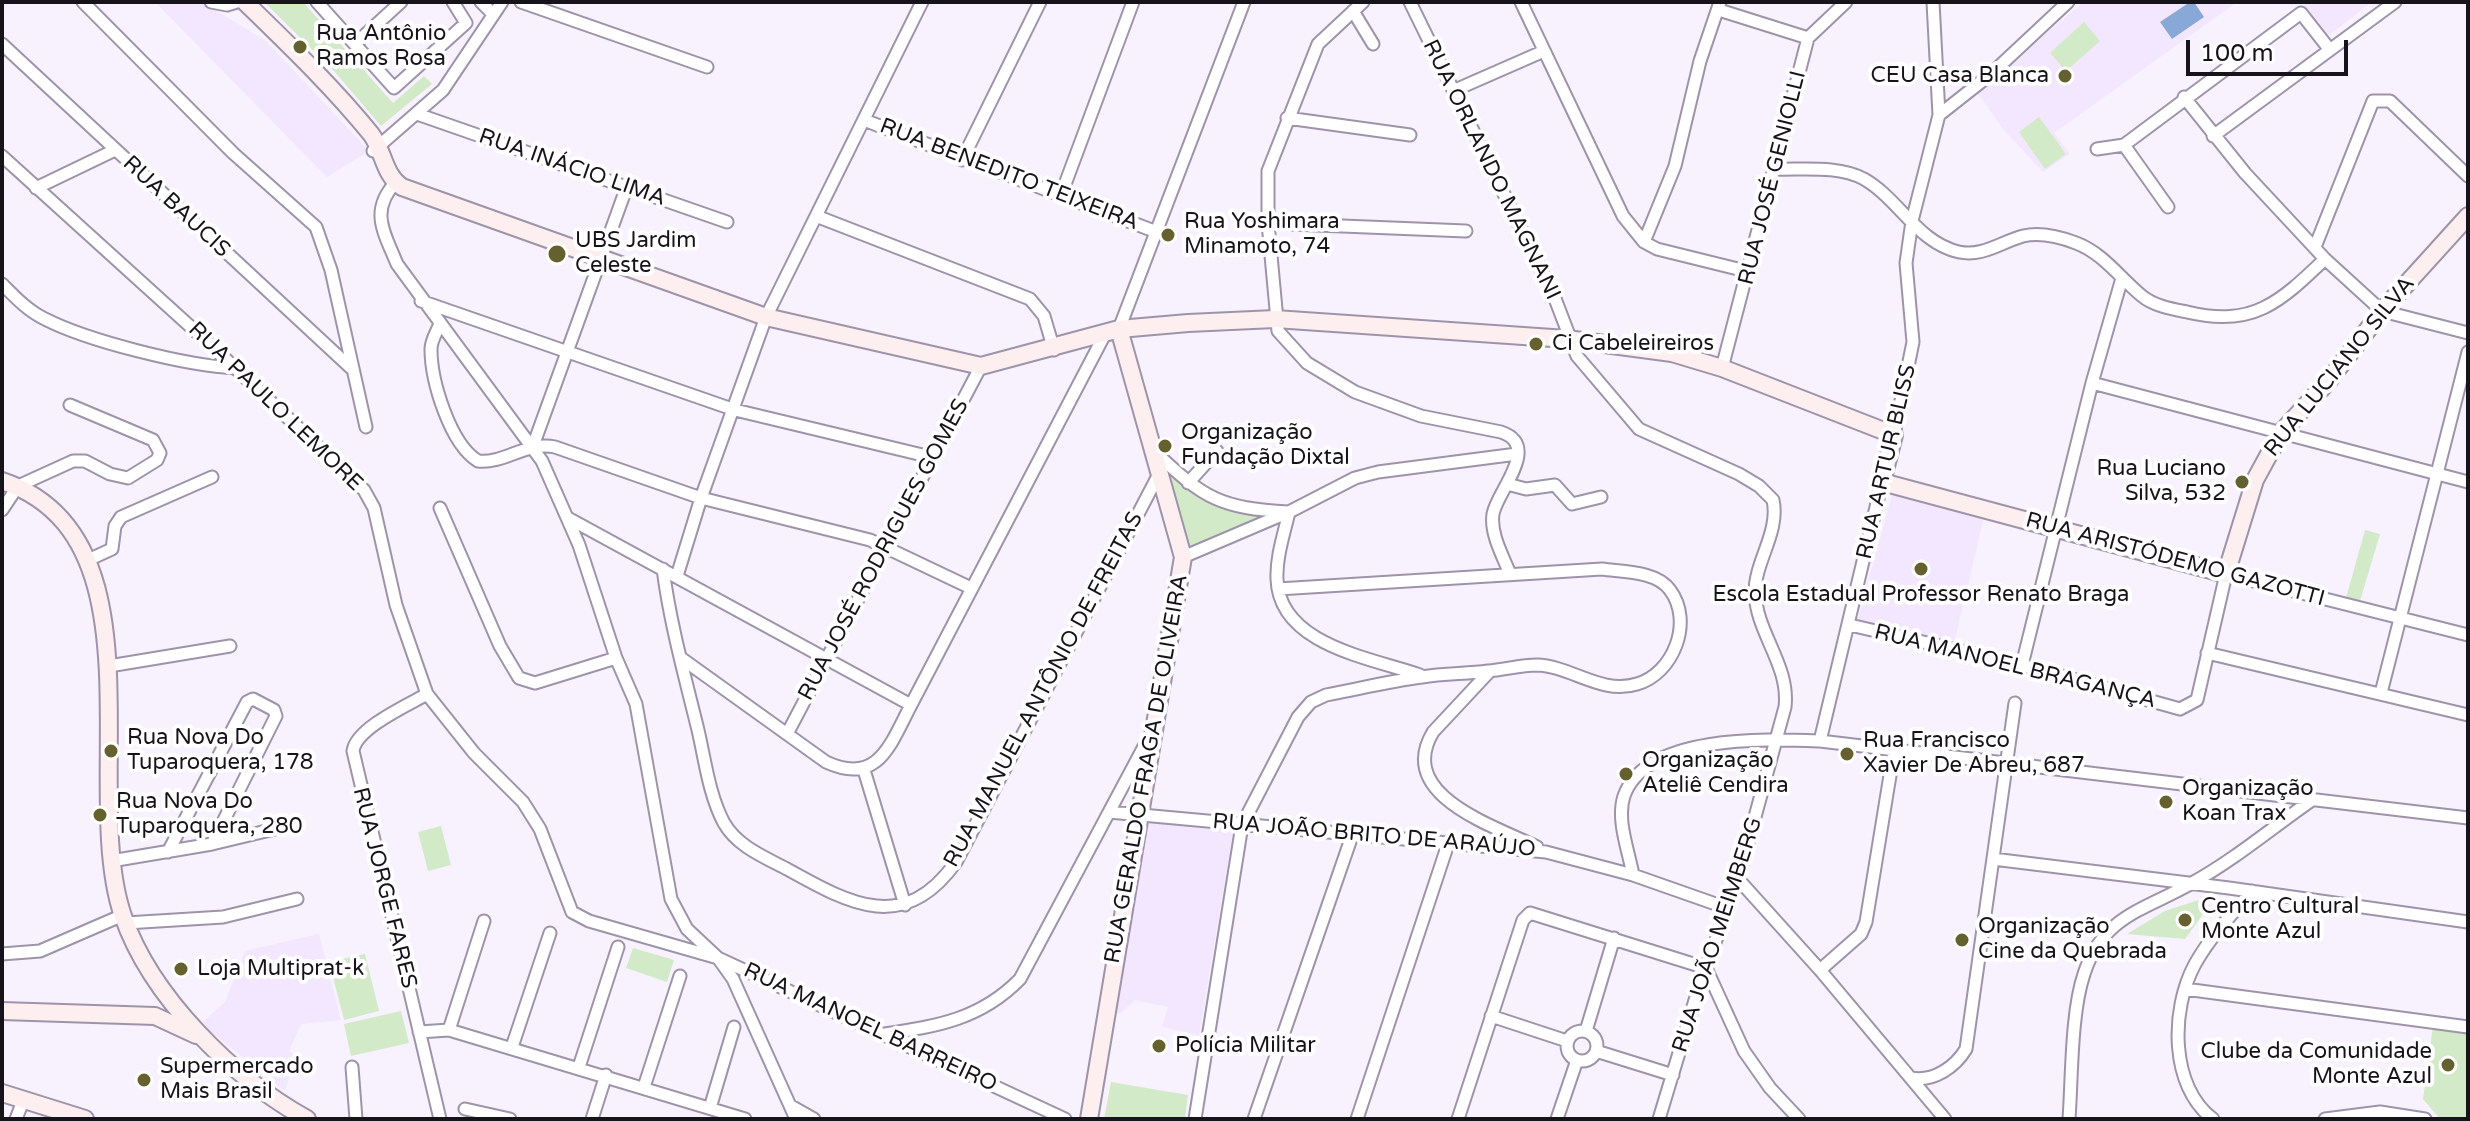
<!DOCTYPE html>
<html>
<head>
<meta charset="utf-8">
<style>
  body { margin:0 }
  #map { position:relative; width:2470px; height:1121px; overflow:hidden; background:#f8f1ff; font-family:"Varela Round",sans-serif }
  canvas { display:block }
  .frame { position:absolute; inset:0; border:4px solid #17131b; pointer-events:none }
  .scale { position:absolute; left:2186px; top:40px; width:162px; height:36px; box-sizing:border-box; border:4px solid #17131b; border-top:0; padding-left:10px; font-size:24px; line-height:28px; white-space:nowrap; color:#17131b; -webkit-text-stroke:6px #fff; paint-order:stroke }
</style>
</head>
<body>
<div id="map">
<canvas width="2470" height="1121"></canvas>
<div class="frame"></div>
<div class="scale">100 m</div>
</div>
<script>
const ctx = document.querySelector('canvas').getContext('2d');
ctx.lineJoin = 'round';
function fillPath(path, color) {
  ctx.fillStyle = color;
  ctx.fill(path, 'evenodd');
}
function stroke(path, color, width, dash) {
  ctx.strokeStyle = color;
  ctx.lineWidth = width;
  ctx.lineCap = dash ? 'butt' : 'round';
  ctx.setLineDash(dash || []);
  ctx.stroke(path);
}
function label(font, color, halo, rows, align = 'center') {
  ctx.font = font + ' "Varela Round",sans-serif';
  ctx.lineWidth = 8;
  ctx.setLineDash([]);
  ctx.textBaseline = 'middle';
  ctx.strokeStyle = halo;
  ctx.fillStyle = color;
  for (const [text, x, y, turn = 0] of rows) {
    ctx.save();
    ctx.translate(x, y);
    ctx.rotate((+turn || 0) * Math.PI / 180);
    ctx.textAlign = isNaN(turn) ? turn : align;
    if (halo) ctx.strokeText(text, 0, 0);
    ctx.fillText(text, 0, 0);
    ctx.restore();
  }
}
fillPath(new Path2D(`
  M155,2H202L266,41L369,151L327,177Z
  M2083,2H2237L2054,133L2070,154L2043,172L2002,128L1978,93Z
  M2305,2H2372L2328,36L2305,8Z
  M1893,492L1984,517L1954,643L1857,622Z
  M1142,822L1233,831L1199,1035L1162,1027L1168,1007L1135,1000L1120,1014L1111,1010Z
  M319,934L341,1020L301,1024L289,1051L296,1057L285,1091L201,1024L225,1002L245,951Z`), '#f2e7ff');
fillPath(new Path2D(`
  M264,2H303L393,103L424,76L432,84L381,126L334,71Z
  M2084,22L2100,41L2066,71L2050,53Z
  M2039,117L2066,154L2045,169L2019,132Z
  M1169,474C1205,500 1226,511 1272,516L1188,549Z
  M2365,530L2380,534L2360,601L2346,598Z
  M441,826L451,865L428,871L418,832Z
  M2205,898L2209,906L2185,939L2127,934L2165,911Z
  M633,948L674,960L667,982L626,968Z
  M365,954L379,1011L344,1020L329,962Z
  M401,1011L409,1043L351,1056L344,1024Z
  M2433,1026L2468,1031V1119H2440L2423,1099Z
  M1111,1082L1188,1095L1185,1119H1104Z`), '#d2eac8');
fillPath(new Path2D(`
  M2190,2H2194L2204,17L2172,39L2160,22Z`), '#88a9d7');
const street = new Path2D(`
  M83,2L233,153L316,227L331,270L366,427
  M211,2L227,5L237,2
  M317,2L394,88L466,23L453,2
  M481,2L493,14
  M521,2L707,67
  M1363,2L1318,44L1268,171V223L1278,331L1307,363L1355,392L1421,416L1501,432C1542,446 1497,491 1493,514C1490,534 1503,556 1510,574
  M1410,2L1554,296L1577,356L1639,429L1739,474L1759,486L1773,500C1780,532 1755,561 1755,592C1756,633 1790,665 1785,707L1738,879L1699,987L1659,1119
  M1521,2L1623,216L1644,242L1657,249L1750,272
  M1933,2L1939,115
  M1719,10L1808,38
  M1353,11L1373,44
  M2,44L351,368
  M355,44L401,2
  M1455,90L1544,51
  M2184,97L2245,173L2325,259L2382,311L2468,333
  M417,114L727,222
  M1287,118L1410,135
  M864,120L1154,231
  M2213,136L2395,2
  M2124,145L2168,207
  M2097,149L2124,145L2301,13L2330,50
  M373,151L443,90L502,2
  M2,156L214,348L364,490L374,508L396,605L427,694L474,753L523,802L540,829L572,912L589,921L718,958L1065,1119
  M962,160L1040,2
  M1774,169C1802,170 1838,165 1864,179C1899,199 1918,243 1959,252C1983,257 2001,242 2023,236C2041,232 2060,237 2076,243C2103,253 2120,278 2142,296C2154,306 2172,309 2187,312C2253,328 2280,302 2325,259
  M396,182C369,211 384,232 397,264L542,461L579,545L616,658L636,704L671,899L687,929L718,958L733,979L796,1119
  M36,188L115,150
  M1061,195L1133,2
  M816,216L1030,299L1044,316L1054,350
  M1268,223L1466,231
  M1644,242L1675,166L1700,61L1720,2
  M2315,247L2373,101H2390L2468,176
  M2,284C15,297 28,311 45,319C88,341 187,366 236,368
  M421,301L735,410L931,457
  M439,326C436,333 431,341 431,349C431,381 450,444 478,461C505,464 526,441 555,447L701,498L870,540L971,588
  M1119,329L1244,2
  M1722,368L1808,38L1846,2
  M2092,383L2468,482
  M1894,435L1913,342L1906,263L1912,221L1939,115L1991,74L2068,2
  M533,446L626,189
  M1156,453C1205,499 1220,508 1289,512
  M1188,483L1217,451
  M1507,484L1526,489L1555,485L1572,504L1601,497
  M440,508L500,646L519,678L535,683L616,658
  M2,510L18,486L73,461H85L110,474L128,478L157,460L160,453L153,440L70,405
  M568,518L911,705
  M1183,557L1284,514
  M88,560L112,549L115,526L121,517L212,477
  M663,569C670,623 685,677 698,730C705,760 709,795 724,823C737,846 764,857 787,869C850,904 904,935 956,862L1160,472
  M677,576L701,498L766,317L922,2
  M1850,625L2022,665L2180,709L2197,700L2226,574L2468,635
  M2207,653L2468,715
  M681,658L826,762C878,786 890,745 911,705L1105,334
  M2022,665L2092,383L2122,278
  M109,666L230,646
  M1490,671L1433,732C1395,796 1495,826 1537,847
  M1420,675C1371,658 1279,645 1277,579C1276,557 1284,534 1289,512L1355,478L1378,472L1517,454
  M2381,693L2468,352
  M427,694C408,705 356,728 353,751L440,1119
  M787,734L981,366
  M1820,741L1882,482
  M864,770L905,905
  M1109,812L1546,852L1633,875L1727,908
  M168,852L247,702L253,699L274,710L276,716L212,844
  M1993,859L2229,888L2468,922
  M111,861L212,844L287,826
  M1633,875C1629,852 1616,820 1624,796C1646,734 1766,739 1820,741L2468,818
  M1738,879L1820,970L1945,1119
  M126,923L223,917L297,899
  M2,954L40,951L123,915
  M1820,970L1861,934L1866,922L1894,751
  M2185,989L2468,1027
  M1491,1016L1567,1041
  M449,1030L484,921
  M1586,1031L1614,938
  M1567 1046a15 15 0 1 1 30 0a15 15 0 1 1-30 0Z
  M419,1032L449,1030L745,1119
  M885,1034C938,1026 981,1019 1020,979L1148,739
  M512,1047L550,933
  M1596,1051L1673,1075
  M352,1067L356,1119
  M579,1067L618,947
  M1911,1078C1934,1082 1955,1067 1966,1049L2015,703
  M644,1087L680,976
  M791,1106L814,1119
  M710,1108L734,1027
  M465,1109L510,1119
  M16,1119L23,1101
  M592,1119L606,1075
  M1195,1119L1242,825L1298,717L1311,702L1326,695C1358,689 1390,681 1422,677C1444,673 1466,674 1488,671C1504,670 1520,665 1537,665C1571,666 1601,695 1637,684C1673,674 1694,622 1670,590C1657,571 1623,572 1602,569L1278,589
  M1254,1119L1353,833
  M1357,1119L1449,841
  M1458,1119L1523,920L1530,913L1706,968L1744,1051L1770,1088L1799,1119
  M1557,1119L1577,1060
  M2069,1119C2072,1077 2071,1012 2084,974C2103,915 2145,910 2192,883C2234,860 2273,827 2312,800
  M2213,1119C2170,1087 2170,1010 2195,964C2210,937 2232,914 2252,891
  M2325,1119L2380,1112L2425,1119`);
const secondary = new Path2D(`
  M245,2C289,45 332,86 371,134C384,151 383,174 402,187L766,317L981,366L1119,329L1188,323L1275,319L1567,339L1672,353L1722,368L1894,435L1882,482L2226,574L2255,480L2280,434L2330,379L2382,311L2468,216
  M2,481C167,536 79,789 123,916C151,997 233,1078 307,1119
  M2,1011L155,1016L196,1035
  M2,1093L85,1119
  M1089,1119L1183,557L1119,329`);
stroke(street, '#9e94aa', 15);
stroke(secondary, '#9e94aa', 20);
stroke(street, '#fff', 11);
stroke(secondary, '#fdeef0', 16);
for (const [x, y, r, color] of [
  [300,47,8,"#65612e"],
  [2065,76,8,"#65612e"],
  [1168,235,8,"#65612e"],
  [557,254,10,"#65612e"],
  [1536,344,8,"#65612e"],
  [1165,446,8,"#65612e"],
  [2242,482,8,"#65612e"],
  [1921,569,8,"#65612e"],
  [111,751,8,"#65612e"],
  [1847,754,8,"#65612e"],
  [1626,774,8,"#65612e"],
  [2166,802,8,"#65612e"],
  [100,815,8,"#65612e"],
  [2185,920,8,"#65612e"],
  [1962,940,8,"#65612e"],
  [181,969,8,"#65612e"],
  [1159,1046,8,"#65612e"],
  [2448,1065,8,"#65612e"],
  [144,1080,8,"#65612e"]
]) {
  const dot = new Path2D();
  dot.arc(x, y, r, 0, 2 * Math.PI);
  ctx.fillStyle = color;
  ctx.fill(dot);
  stroke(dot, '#fff', 3);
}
label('22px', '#17131b', '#fff', [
  ["Rua Antônio",316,34],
  ["Ramos Rosa",316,59],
  ["CEU Casa Blanca",2049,76,"right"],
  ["Rua Yoshimara",1184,222],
  ["Minamoto, 74",1184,247],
  ["UBS Jardim",575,241],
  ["Celeste",575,266],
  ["Ci Cabeleireiros",1552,344],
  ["Organização",1181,433],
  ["Fundação Dixtal",1181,458],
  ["Rua Luciano",2226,469,"right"],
  ["Silva, 532",2226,494,"right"],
  ["Escola Estadual Professor Renato Braga",1921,595,"center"],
  ["Rua Nova Do",127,738],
  ["Tuparoquera, 178",127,763],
  ["Rua Francisco",1863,741],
  ["Xavier De Abreu, 687",1863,766],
  ["Organização",1642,761],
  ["Ateliê Cendira",1642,786],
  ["Organização",2182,789],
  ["Koan Trax",2182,814],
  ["Rua Nova Do",116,802],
  ["Tuparoquera, 280",116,827],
  ["Centro Cultural",2201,907],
  ["Monte Azul",2201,932],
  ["Organização",1978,927],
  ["Cine da Quebrada",1978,952],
  ["Loja Multiprat-k",197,969],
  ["Polícia Militar",1175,1046],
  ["Clube da Comunidade",2432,1052,"right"],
  ["Monte Azul",2432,1077,"right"],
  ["Supermercado",160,1067],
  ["Mais Brasil",160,1092]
], 'left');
label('22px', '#17131b', '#fff', [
  ["RUA INÁCIO LIMA",572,168,19],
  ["RUA ORLANDO MAGNANI",1491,170,64],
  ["RUA BENEDITO TEIXEIRA",1009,175,21],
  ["RUA JOSÉ GENIOLLI",1773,178,-76],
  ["RUA BAUCIS",176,207,43],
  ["RUA LUCIANO SILVA",2340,367,-51],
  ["RUA PAULO LEMORE",275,407,44],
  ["RUA ARTUR BLISS",1887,462,-77],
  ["RUA JOSÉ RODRIGUES GOMES",884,550,-62],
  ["RUA ARISTÓDEMO GAZOTTI",2175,560,15],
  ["RUA MANOEL BRAGANÇA",2015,667,14],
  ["RUA MANUEL ANTÔNIO DE FREITAS",1044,690,-62],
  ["RUA GERALDO FRAGA DE OLIVEIRA",1147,769,-80],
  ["RUA JOÃO BRITO DE ARAÚJO",1374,836,5],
  ["RUA JORGE FARES",384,888,76],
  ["RUA JOÃO MEIMBERG",1718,935,-72],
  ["RUA MANOEL BARREIRO",870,1028,25]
]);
</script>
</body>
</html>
